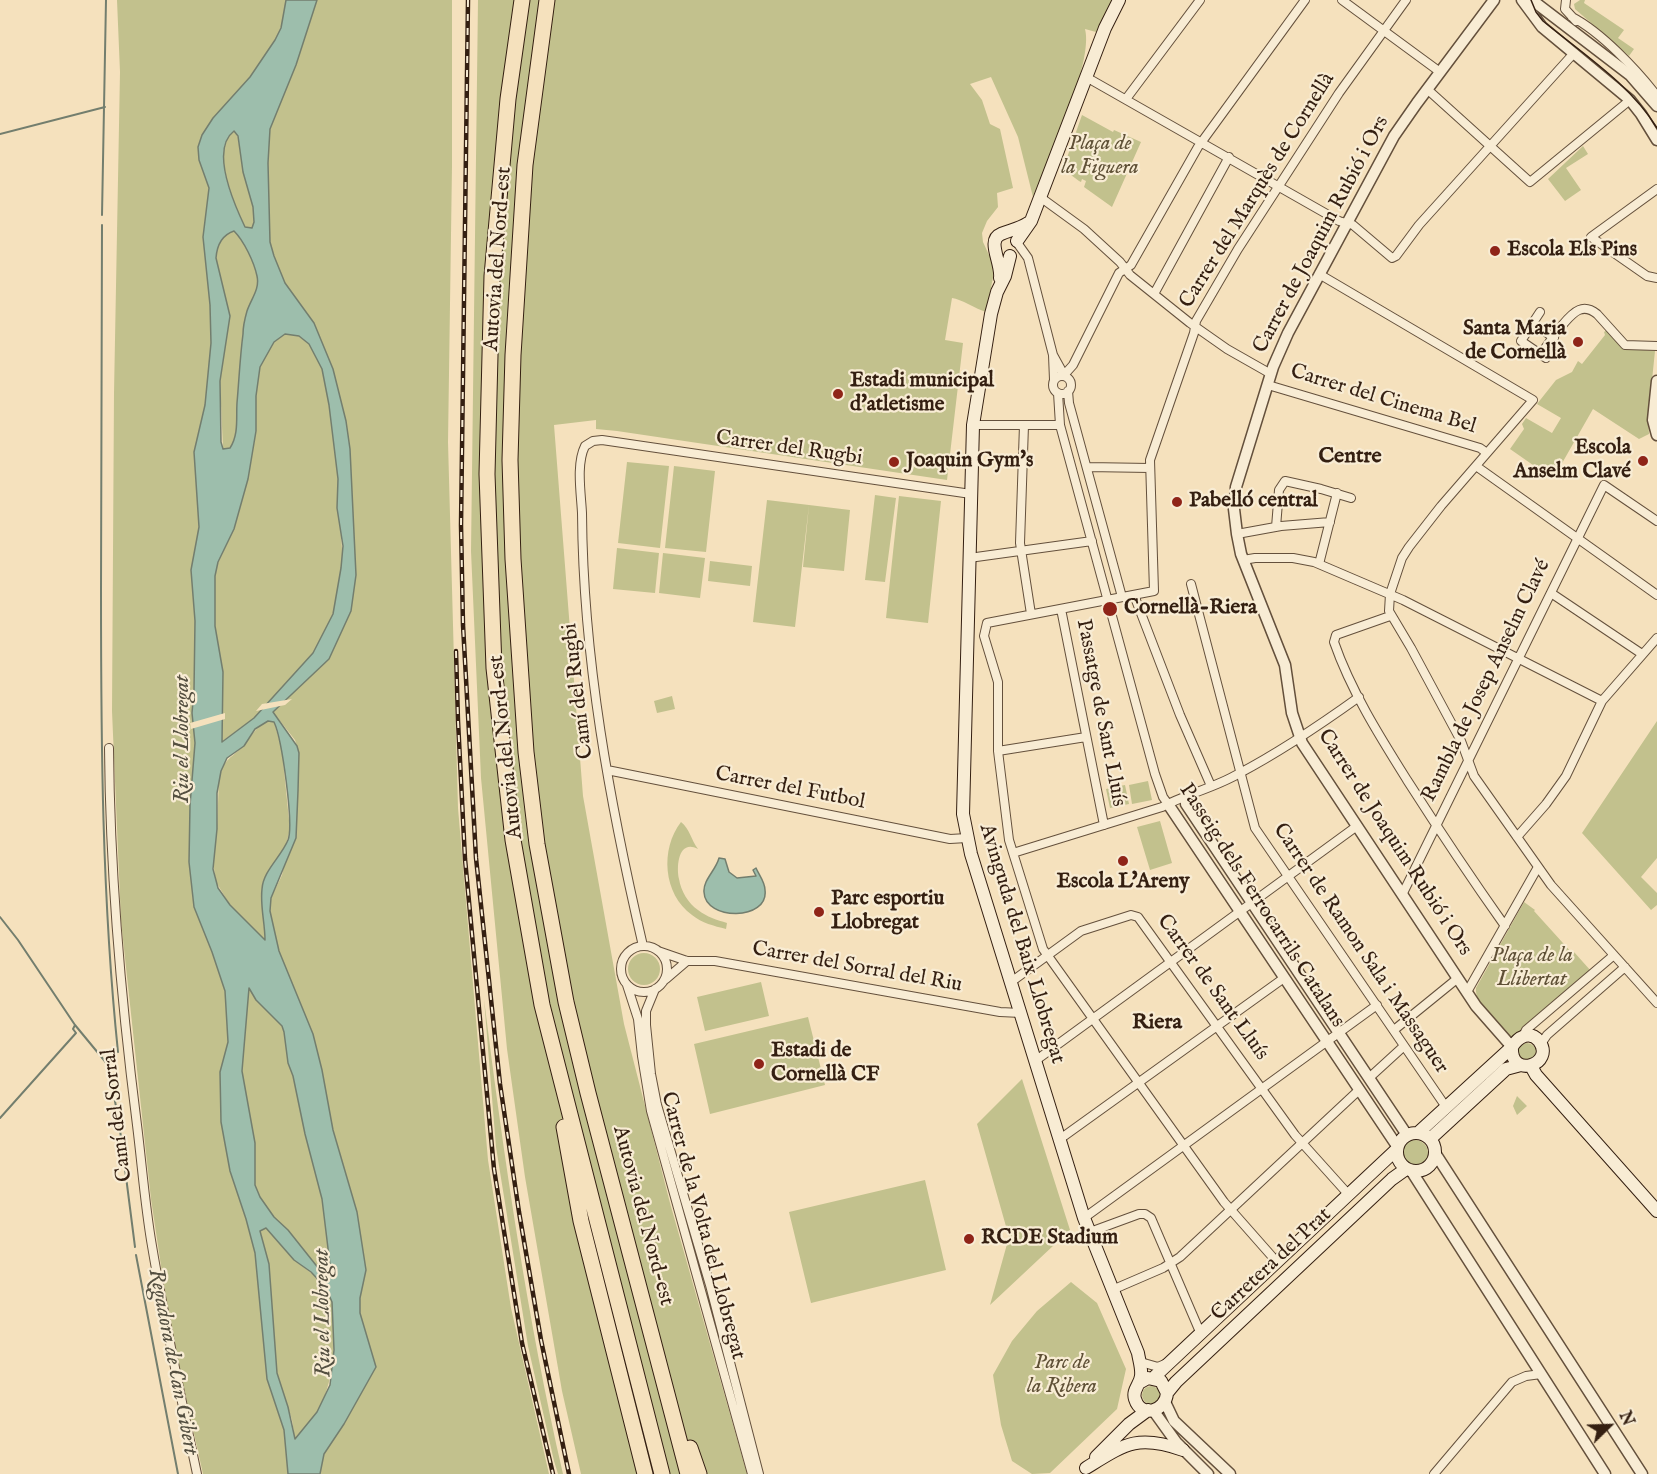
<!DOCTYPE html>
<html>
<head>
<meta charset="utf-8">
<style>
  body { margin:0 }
  #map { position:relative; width:1657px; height:1474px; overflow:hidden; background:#f5e1bd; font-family:"IM FELL English",serif }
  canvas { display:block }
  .north { position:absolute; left:1579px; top:1396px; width:60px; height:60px; -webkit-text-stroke:4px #f8ecd4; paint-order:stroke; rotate:67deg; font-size:16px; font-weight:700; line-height:24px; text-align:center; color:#341f11 }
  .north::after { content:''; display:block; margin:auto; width:21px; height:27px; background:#341f11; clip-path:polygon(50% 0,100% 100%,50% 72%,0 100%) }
</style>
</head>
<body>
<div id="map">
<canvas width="1657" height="1474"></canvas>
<div class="north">N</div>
</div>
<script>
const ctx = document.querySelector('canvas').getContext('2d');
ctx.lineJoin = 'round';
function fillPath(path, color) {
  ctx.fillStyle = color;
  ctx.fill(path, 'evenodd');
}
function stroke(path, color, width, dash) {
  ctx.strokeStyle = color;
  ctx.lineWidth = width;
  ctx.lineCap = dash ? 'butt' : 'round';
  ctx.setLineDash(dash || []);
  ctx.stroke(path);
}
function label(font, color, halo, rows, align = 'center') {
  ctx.font = font + ' "IM FELL English",serif';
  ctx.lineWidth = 4.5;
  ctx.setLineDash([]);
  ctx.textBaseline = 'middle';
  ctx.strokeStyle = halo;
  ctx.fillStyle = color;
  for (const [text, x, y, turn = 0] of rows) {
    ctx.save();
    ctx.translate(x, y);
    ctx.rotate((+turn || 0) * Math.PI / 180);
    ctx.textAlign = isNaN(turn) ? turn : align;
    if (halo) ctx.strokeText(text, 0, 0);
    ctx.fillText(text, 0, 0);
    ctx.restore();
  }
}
fillPath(new Path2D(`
  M117,0H286L281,28L275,40L250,77L213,118L202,135L198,147L199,160L209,188L203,237L210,305L211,343L205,405L194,452L199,527L191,570L195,621L194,690L192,713L195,743L190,805L189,862L194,907L212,952L225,991L228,1042L220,1072L221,1122L230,1171L246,1219L255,1253L267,1379L284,1430L288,1474H203L170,1326L151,1199L121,921L112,711L114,393L120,72Z
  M317,0H452V166L448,442L458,808L488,1160L511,1308L549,1474H320L324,1454L344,1424L376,1367L360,1313V1298L366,1270L357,1212L333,1130L322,1070L313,1034L279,951L270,911L271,898L282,875L297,811L298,791L299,753L295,740L273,712L329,659L351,611L356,575L350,449L333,369L314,323L285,283L274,256L270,242L268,163L270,129L296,65Z
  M478,0H1112L1096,32L1085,29C1094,63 1047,163 1033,197L1018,137L991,77L970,84L982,100L990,124L1000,129L1013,188L997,193L998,207L987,221L982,233L983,242L995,268L986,312C976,309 961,299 952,298L945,340L963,343L947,480L617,431L596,429V420L554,425L583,796L624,1024L670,1203L747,1474H581L562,1391L525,1177L507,1049L481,778L471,551Z
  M1580,0H1585L1584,3L1624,30L1618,38L1634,49L1629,56L1575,9L1574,4Z
  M1082,115L1113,132L1114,130L1141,142L1112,207L1084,187L1086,181L1082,179L1081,182L1079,181L1063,169Z
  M234,131L238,137L243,172L253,207L254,222L252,229L245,227C235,205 209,150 234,131Z
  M1583,146L1588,154L1566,168L1581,190L1565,201L1548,179Z
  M234,231C244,241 254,262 257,276C260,289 251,299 247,311C245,318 243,327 243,334C240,357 239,380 237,403C236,418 239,434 230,448L223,449L220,381L230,316L216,258C217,245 222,235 234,231Z
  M1608,329L1634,349L1655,351L1648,419L1649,434L1639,439L1593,409L1553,479L1510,449L1524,429L1522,424L1526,418L1552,433L1561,418L1537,404L1556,380L1572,372L1578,361L1582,364L1605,335L1604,332Z
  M285,334L299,336L309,344L322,369L329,405L338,479L337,508L340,522L343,561L333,614L313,653L254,718L221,742L223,672L215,626V576L218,563L234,529L248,479L256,431V396L260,367L274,342Z
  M627,462L669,466L660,548L618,543Z
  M674,466L715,471L706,552L665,548Z
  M875,495L896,498L885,582L865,580Z
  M899,496L941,501L928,623L886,618Z
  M767,500L809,505L795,627L753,622Z
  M809,505L850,510L844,571L803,567Z
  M617,548L659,553L655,593L613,589Z
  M663,553L705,558L700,598L659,593Z
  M710,561L752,566L750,586L708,581Z
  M672,696L675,709L657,713L654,701Z
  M268,721L274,722L282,750L290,830L286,844L264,880L262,901L265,940L230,905L216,882L213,862L217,829L219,778C224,758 232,758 244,745C253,735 255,727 268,721Z
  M1657,721V858L1641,877L1657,893V905L1651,910L1582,833Z
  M1148,781L1152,800L1132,804L1129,785Z
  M1125,785L1129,804L1110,808L1106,789Z
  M1160,821L1172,863L1150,870L1137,827Z
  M681,822C690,829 691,840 698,849C679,839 676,865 679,879C681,891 688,903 698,910C707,917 717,920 727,923L726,929C714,926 702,923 692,915C663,894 660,849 681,822Z
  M1524,902L1535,910L1534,911L1572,953L1574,952L1591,971L1513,1039L1509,1038C1499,1026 1474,1004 1476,988Z
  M628 969a16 16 0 1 1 32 0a16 16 0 1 1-32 0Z
  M761,982L769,1016L705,1031L697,997Z
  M249,987L256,1000L282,1026L284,1032L288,1063L293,1076L305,1134L322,1199L331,1273L327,1279L288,1230L274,1217L260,1198L255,1185V1143L242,1071Z
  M484,999C504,1159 527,1317 563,1474H558L554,1461L528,1346L496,1147Z
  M808,1017L825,1085L710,1114L694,1044Z
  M1518 1052a9 9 0 1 1 18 0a9 9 0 1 1-18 0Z
  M1022,1079L1070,1230L990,1305L1009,1237L977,1124Z
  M1517,1096L1527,1106L1517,1115L1513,1106Z
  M1402 1153a13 13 0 1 1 26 0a13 13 0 1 1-26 0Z
  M925,1180L946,1270L811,1303L789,1212Z
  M266,1228C276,1238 283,1249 293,1259C306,1270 322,1278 330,1294C335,1305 333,1318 334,1330C334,1374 328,1408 295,1440L292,1420L277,1373L269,1264L260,1230Z
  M1071,1282L1097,1303L1126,1369L1117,1409L1050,1473L1032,1474L1012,1461L1001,1425L993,1375L1012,1341L1037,1311Z
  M1142 1395a9 9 0 1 1 18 0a9 9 0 1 1-18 0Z`), '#c2c18d');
const water = new Path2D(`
  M286,0H317L296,65L270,129L268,163L270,242L274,256L285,283L314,323L333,369L346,421L350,449L356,575L351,611L329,659L273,712L297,746L299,753L298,791L296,838L271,898L270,911L279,951L313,1034L322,1070L333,1130L357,1212L366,1270L360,1298V1313L376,1367L344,1424L324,1454L320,1474H288L284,1430L267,1379L255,1253L246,1219L230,1171L221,1122L220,1072L228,1042L225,991L212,952L194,907L189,862L190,805L195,743L192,713L194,690L195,621L191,570L199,527L194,452L205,405L211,343L210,305L203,237L209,188L199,160L198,147L202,135L213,118L250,77L275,40L281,28ZM234,131L238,136L243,172L253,207L254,222L252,228L245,227C235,206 209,150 234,131ZM234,231C244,241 254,262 257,276C260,289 251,299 247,311C245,318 243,326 243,334C240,357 239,380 237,403C236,418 239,434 230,448L223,449L221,442L220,381L230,316L216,258C217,245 222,235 234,231ZM285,334L299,336L309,344L322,369L329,405L338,479L337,508L343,546L341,568L333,614L313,653L254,718L222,742L223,672L215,626V576L218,562L234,529L248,479L256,431V396L260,367L274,342ZM268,721L274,722C282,739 294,825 288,840C281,857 263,871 262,889C260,906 265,923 265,940L230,905L218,888L213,869L217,829V793L221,771L227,758L244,746L255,729ZM249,988L256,1000L282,1026L284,1032L288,1063L293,1076L305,1134L322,1199L331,1273L327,1279L288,1230L274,1217L260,1197L255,1185V1143L242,1071ZM266,1228L294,1260L311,1272L326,1288L332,1302L334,1350L330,1385L317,1412L295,1439L288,1407L277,1373L269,1264L260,1231Z
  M719,858L725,859L729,872L737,878L756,876L753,870L756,868C759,875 765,882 765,890C769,921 705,921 704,892C703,880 716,870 719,858Z`);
fillPath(water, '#9dbeac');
stroke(water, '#737e6e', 1.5);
fillPath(new Path2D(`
  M292,699L285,705L256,711L262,704Z
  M225,713V719L191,729L190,723Z`), '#f5e1bd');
stroke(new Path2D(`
  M0,134L105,107
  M102,215L106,0
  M102,225C101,346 101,467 101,588C101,743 102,898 118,1052
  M0,917L18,940L75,1025L108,1065L119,1122L135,1247
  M0,1118L76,1033L73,1029L75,1025
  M136,1255L178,1474`), '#737e6e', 2);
const minor = new Path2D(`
  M1342,0L1440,72
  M1566,0L1565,9L1576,21
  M1572,17C1601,32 1637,70 1657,96
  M1086,77L1339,221L1353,225L1392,258L1396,256L1419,225L1574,53
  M1427,89L1530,182L1630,100
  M1126,99L1200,0
  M1657,189L1591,237L1647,276L1657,278
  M1040,197L1084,229L1120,262L1130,275L1190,323L1227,349L1271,374
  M1018,244L1028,258L1053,355L1054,380
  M1319,274L1533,400L1441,506L1409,547L1402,558L1390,594L1389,611L1411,648L1461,741L1474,776L1551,885L1657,1003
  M1154,294L1229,157
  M1540,312L1521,341L1546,358
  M1533,323L1554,338
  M1541,354C1549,343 1567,315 1579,310C1586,307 1592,310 1597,314L1625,345L1657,346
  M1053,355L1064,375L1073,365L1119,273L1131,265L1198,147L1305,0
  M1053 385a9 9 0 1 1 18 0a9 9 0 1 1-18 0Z
  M1268,385L1480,448L1487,453
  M1068,391L1069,403L1122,597
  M1058,393L1060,425L1155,774L1163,797L1168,804
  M973,425H1060
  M1024,425L1020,543L1031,614
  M1476,466L1657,595
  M1087,467L1150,468
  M1276,527L1279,490L1285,481L1321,489L1351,498
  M1237,534L1281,526L1330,522
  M969,558L1092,541
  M1243,560L1255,558H1293L1314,562L1403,600L1602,701
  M1319,564L1337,493
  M1191,584L1255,828L1446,1107
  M1551,593L1642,654
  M1134,595L1180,715L1211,786
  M1061,609L1104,825
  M1390,616L1336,635L1334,642C1351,691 1380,737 1407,780C1439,830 1471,878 1505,926
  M109,748C110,874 121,1000 137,1125C142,1165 145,1206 152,1246C165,1323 181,1398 197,1474
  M998,751L1086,737
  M607,770L950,839L967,838
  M1517,837L1546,804L1566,776L1602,701L1657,638
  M1013,853L1162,807C1186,794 1214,788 1238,774C1280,752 1320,725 1359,697
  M1403,893L1604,485L1657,521
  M621 969a23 23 0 1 1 46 0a23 23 0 1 1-46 0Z
  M643,946C610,804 583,660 582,513C581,493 576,464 585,446L593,441L602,440L971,494
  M658,951L687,961H715L1000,1012L1021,1013
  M666,979L687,961
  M1011,982L1081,931L1131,915L1138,917L1295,1135L1348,1194
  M627,985L638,1019L642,1056L651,1111L752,1474
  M655,989L646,1011V1025L651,1074L657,1105L710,1285L759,1474
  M1467,992L1538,867
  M1394,1030L1458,978
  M1523,1036L1526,1030L1614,955
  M1541,1044L1547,1035L1625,967
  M1035,1061L1357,826
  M1369,1078L1404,1046
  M1060,1139L1284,978
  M1084,1218L1377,1005
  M1090,1232L1139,1214H1145L1151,1218L1200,1332
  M1276,1261L1224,1202L1043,949L1009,840L998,751V682L984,636L987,623L1154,591L1150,460L1194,333L1196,321L1238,249L1339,93L1406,0
  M1112,1290L1163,1268L1180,1257L1359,1090
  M1144,1363L1158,1367L1167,1363
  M1434,1474L1512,1382L1526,1376L1541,1374`);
const tertiary = new Path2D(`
  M1494,0L1417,103L1394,136L1288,333L1273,367L1236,487L1234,509L1237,534L1241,554L1285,665L1292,713L1302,743L1476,1006L1512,1047
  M1522,0L1542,27L1630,100L1641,114L1657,140
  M1532,0L1630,75L1657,106
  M1657,381L1653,420L1657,435
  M1186,796V804L1407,1135
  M1168,804L1397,1146
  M1435,1153L1642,1474
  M1412,1172L1605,1474
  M1165,1402L1174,1421L1230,1474
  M1153,1410L1176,1442L1208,1474`);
const secondary = new Path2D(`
  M1017,241L1031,221L1105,28L1119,0
  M1010,256L1005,276L997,292L991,314L973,425L963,814L971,854L1084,1218L1138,1353C1139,1360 1142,1368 1141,1376C1140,1385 1132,1390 1135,1399C1141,1419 1166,1411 1167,1393L1161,1381L1148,1378L1139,1383
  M1000,278C1002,263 986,240 1001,234C1010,230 1019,229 1028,223
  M1531,1066L1536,1075L1657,1211
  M1397 1152a19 19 0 1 1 38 0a19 19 0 1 1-38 0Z
  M1418,1133L1512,1047C1518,1037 1530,1030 1539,1041C1556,1064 1510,1080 1512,1047
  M1430,1139L1506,1069L1521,1065
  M1153,1378L1397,1149
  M1167,1393L1176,1382L1392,1179L1406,1169
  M1096,1457L1129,1424L1148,1410
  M1086,1468C1125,1444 1137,1434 1183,1450`);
const motorway = new Path2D(`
  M522,0L508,99L492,276L487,474L494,668L513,840L542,1005L662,1474
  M547,0L525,165L513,355L510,460L513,559L526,752L537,844L566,1002L588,1093L688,1474
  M564,1127L581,1221L645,1474
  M690,1448L699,1474`);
stroke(minor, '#64503c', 10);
stroke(tertiary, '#64503c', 13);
stroke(secondary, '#341f11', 14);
stroke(motorway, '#341f11', 17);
stroke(minor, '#f8ecd4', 8);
stroke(tertiary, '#f8ecd4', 10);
stroke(secondary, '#f8ecd4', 12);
stroke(motorway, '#f5e1bd', 15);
stroke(new Path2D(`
  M1531,0L1536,12L1543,21C1583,54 1630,84 1657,128`), '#341f11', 1.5);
const rail = new Path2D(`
  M468,0L461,525L463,625L476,858L500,1084L519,1212L541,1340L569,1474
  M456,651L458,721L465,859L494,1169L522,1343L553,1474`);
stroke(rail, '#341f11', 4.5);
stroke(rail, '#f8ecd4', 2, [7]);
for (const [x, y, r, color] of [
  [1495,251,6,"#8f2418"],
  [1578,342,6,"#8f2418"],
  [838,394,6,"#8f2418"],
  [1643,461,6,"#8f2418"],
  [894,462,6,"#8f2418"],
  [1177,502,6,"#8f2418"],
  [1110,609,8,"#8f2418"],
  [1123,861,6,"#8f2418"],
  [819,912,6,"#8f2418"],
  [759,1064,6,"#8f2418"],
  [969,1239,6,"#8f2418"]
]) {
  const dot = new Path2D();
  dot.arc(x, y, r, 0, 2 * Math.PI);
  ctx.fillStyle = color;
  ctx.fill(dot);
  stroke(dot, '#f8ecd4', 2);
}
label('italic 21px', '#5f5036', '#f8ecd4', [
  ["Plaça de",1100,145],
  ["la Figuera",1100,169],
  ["Plaça de la",1532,957],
  ["Llibertat",1532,981],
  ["Parc de",1062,1364],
  ["la Ribera",1062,1388]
]);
label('21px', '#341f11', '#f8ecd4', [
  ["Carrer del Marquès de Cornellà",1258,191,-58],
  ["Carrer de Joaquim Rubió i Ors",1322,235,-62],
  ["Autovia del Nord-est",499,259,-86],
  ["Carrer del Cinema Bel",1383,400,17],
  ["Carrer del Rugbi",789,449,8],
  ["Rambla de Josep Anselm Clavé",1487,681,-64],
  ["Camí del Rugbi",579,691,-97],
  ["Passatge de Sant Lluís",1100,713,79],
  ["Autovia del Nord-est",507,747,-96],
  ["Carrer del Futbol",790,789,11],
  ["Carrer de Joaquim Rubió i Ors",1394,843,57],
  ["Passeig dels Ferrocarrils Catalans",1261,906,57],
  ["Avinguda del Baix Llobregat",1021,944,73],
  ["Carrer de Ramon Sala i Massaguer",1360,949,56],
  ["Carrer del Sorral del Riu",857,968,10],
  ["Carrer de Sant Lluís",1212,988,54],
  ["Camí del Sorral",118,1115,-97],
  ["Autovia del Nord-est",642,1216,75],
  ["Carrer de la Volta del Llobregat",702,1226,75],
  ["Carretera del Prat",1272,1265,-43]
]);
label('bold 21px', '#341f11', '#f8ecd4', [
  ["Escola Els Pins",1507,251],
  ["Santa Maria",1566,330,"right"],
  ["de Cornellà",1566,354,"right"],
  ["Estadi municipal",850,382],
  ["d'atletisme",850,406],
  ["Escola",1631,449,"right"],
  ["Anselm Clavé",1631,473,"right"],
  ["Joaquin Gym's",906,462],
  ["Pabelló central",1189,502],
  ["Cornellà-Riera",1124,609],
  ["Escola L'Areny",1123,883,"center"],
  ["Parc esportiu",831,900],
  ["Llobregat",831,924],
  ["Estadi de",771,1052],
  ["Cornellà CF",771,1076],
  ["RCDE Stadium",981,1239]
], 'left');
label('bold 22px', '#341f11', '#f8ecd4', [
  ["Centre",1350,457],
  ["Riera",1157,1023]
]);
label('italic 22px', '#544f40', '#f8ecd4', [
  ["Riu el Llobregat",183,739,-90],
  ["Riu el Llobregat",324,1313,-91],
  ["Regadora de Can Gibert",172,1362,79]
]);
</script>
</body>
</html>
